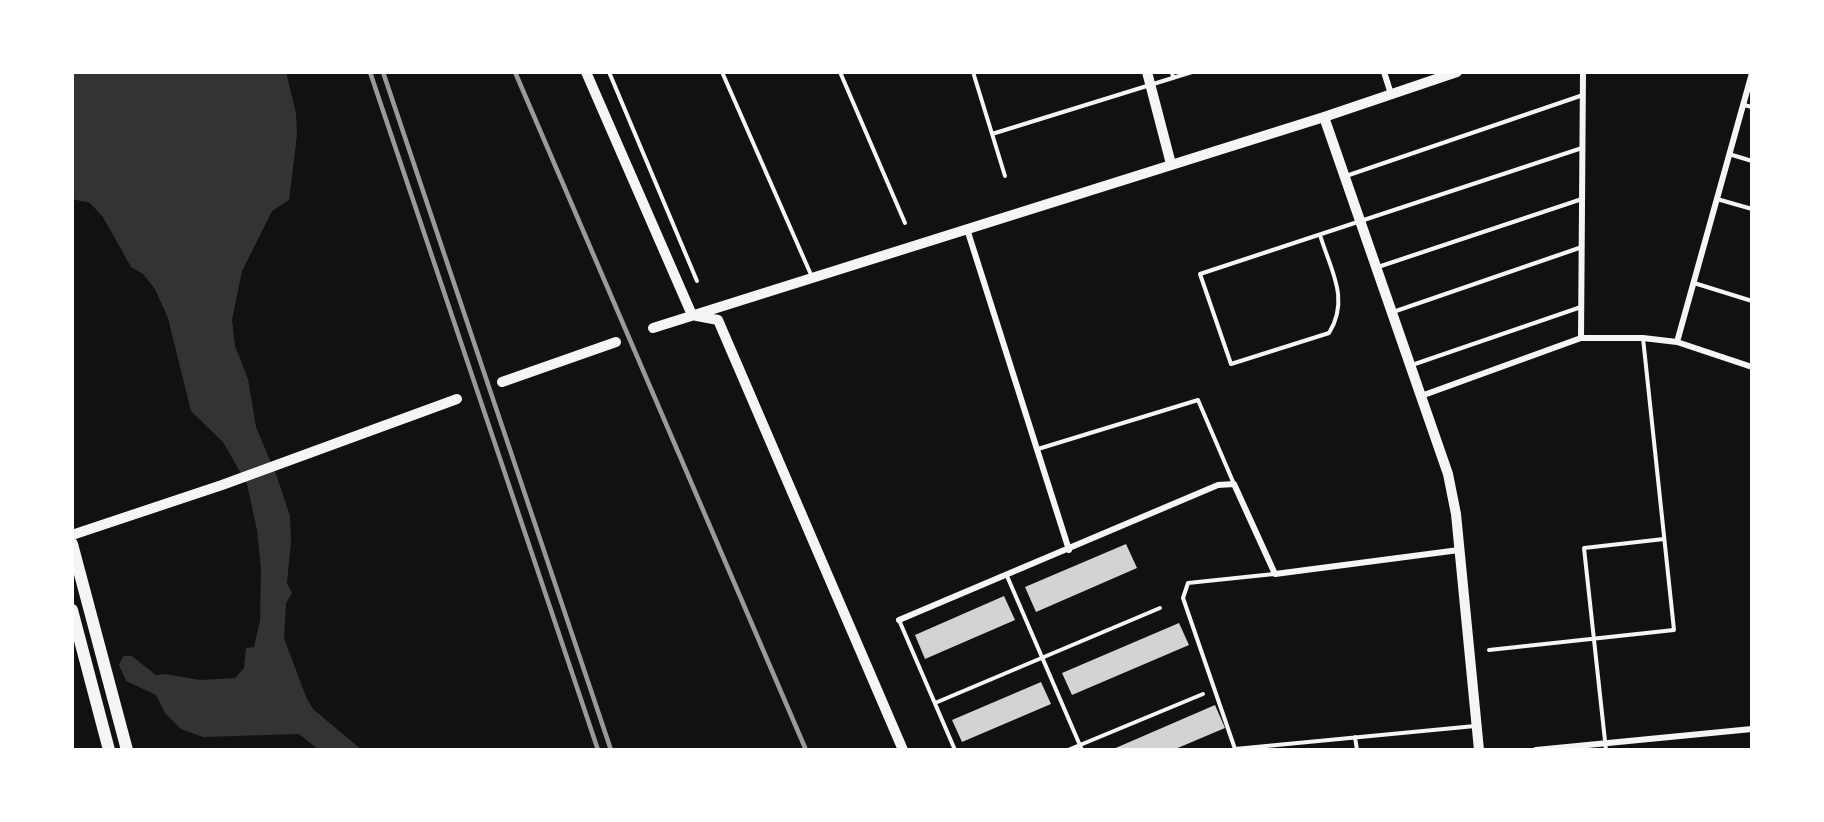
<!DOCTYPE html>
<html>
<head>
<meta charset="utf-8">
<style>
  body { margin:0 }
  #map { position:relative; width:1824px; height:822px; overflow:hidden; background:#111; font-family:"Fira Sans",sans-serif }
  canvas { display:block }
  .frame { position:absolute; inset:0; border:74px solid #fff; pointer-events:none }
</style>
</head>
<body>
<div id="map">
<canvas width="1824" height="822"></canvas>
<div class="frame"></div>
</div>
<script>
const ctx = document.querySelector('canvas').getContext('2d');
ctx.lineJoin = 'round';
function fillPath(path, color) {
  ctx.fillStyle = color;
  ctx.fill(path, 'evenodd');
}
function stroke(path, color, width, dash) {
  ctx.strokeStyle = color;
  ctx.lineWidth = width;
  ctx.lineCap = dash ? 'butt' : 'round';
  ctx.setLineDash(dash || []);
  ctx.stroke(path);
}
fillPath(new Path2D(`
  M72,72H286L296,113L297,135L289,200L272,211L242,271L232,320L235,346L248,379L256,427L277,477L290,516L291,542L287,583L292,593L286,603L284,638L306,697L313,709L362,750H319L299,734L203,737L181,729L165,713L156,695L126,681L119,665L123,656H132L156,675L165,674L200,680L235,678L244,668L246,648L254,647L260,621L261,568L257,530L247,484L223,442L191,411L168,318L155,289L143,274L131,267L103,217L90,203L72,199Z`), '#333');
fillPath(new Path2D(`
  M1126,544L1137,568L1036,612L1025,587Z
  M1004,596L1015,620L925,659L915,635Z
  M1179,623L1189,645L1072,695L1062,673Z
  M1041,682L1051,704L962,742L952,720Z
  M1215,705L1225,728L1173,750H1111Z`), '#d3d3d3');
stroke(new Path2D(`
  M609,72L697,281
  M722,72L812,277
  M840,72L905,223
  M973,72L1005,176
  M1172,72L1173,78
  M1744,105L1752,107
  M992,134L1192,72
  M1729,154L1752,161
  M1346,176L1583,95
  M1717,199L1752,209
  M1320,235C1331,271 1350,299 1329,333L1231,364L1200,274L1582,148
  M1378,267L1582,199
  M1694,283L1752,301
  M1393,312L1582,247
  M1412,365L1581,307
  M1038,449L1198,400L1234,484
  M1274,574L1188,583L1183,598L1235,749L1475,726
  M1007,576L1082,750
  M899,620L955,750
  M1489,650L1674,630L1643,338
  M935,703L1160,608
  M1355,737L1357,750
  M1068,750L1203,694
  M1606,750L1584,548L1664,539`), '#f5f5f5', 4);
stroke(new Path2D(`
  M1384,72L1391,94
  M967,229L1069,550
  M1581,338L1583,72
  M1677,342L1752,73
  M1421,396L1581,338H1643L1677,342L1752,367
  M899,620L1218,485L1234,484L1275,574L1459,550
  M1536,750L1752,729`), '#f5f5f5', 6);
stroke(new Path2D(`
  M586,72L692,315L718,320L903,750
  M1147,72L1171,164
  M1324,117L1448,474L1456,514L1479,750
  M653,328L1324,117L1457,72
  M502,382L616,342
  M72,535L222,485L457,399`), '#f5f5f5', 10);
stroke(new Path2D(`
  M72,544L127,750
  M72,610L109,750`), '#f5f5f5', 12);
stroke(new Path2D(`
  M370,72L598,750
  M383,72L611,750
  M515,72L806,750`), '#9a9a9a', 4.5);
</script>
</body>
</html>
